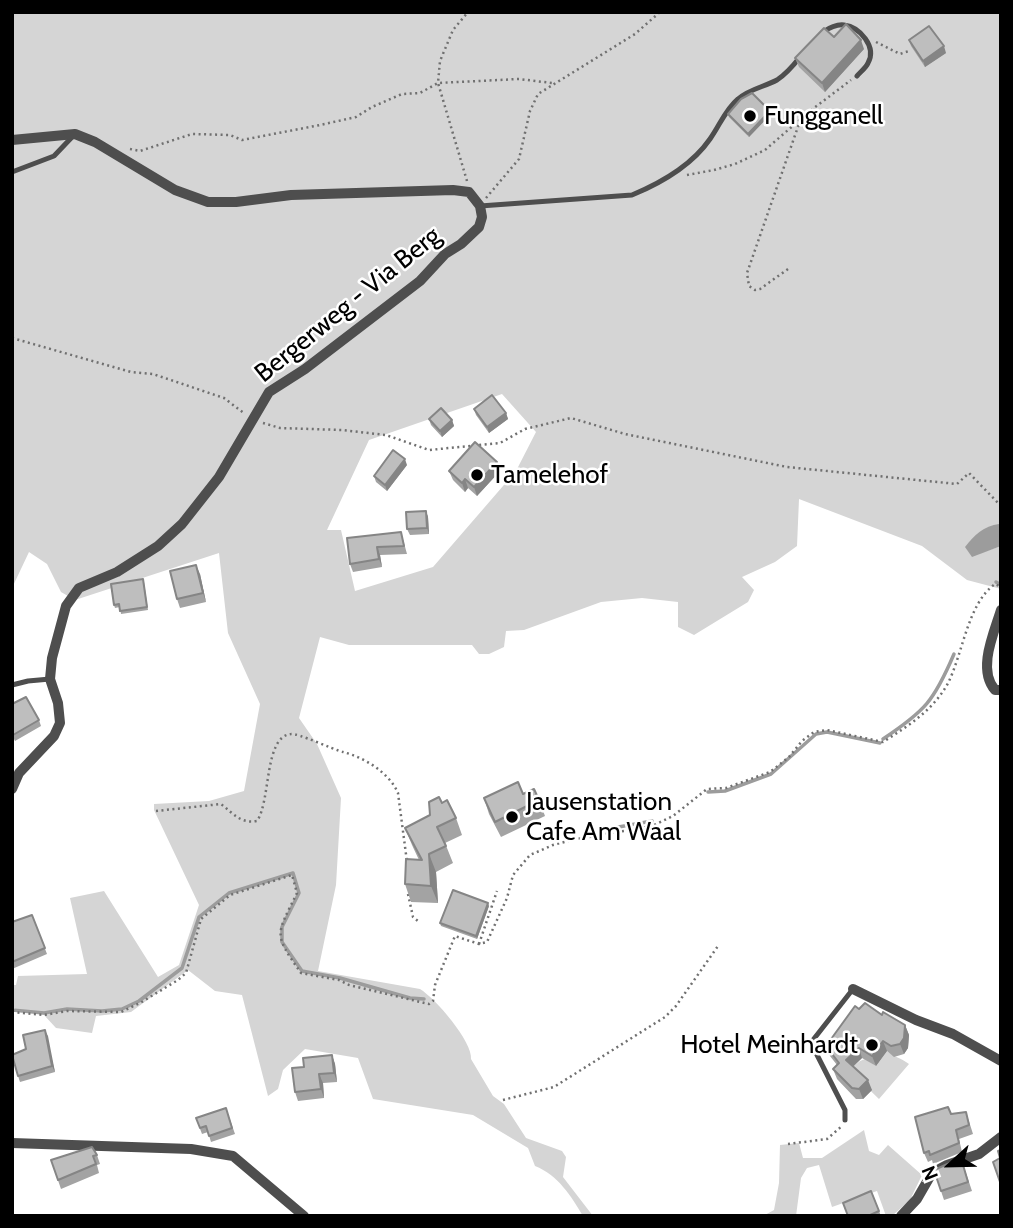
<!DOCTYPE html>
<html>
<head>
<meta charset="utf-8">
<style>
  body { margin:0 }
  #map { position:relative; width:1013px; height:1228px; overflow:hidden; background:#fff; font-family:Cabin,sans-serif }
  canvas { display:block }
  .frame { position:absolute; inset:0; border:14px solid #000; pointer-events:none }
  .north { position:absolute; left:915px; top:1130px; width:70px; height:70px; -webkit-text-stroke:5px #fff; paint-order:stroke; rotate:248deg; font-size:19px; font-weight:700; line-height:28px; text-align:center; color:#000 }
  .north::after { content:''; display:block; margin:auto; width:24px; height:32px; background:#000; clip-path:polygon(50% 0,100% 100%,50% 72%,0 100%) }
</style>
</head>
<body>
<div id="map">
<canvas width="1013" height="1228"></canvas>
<div class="frame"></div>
<div class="north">N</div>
</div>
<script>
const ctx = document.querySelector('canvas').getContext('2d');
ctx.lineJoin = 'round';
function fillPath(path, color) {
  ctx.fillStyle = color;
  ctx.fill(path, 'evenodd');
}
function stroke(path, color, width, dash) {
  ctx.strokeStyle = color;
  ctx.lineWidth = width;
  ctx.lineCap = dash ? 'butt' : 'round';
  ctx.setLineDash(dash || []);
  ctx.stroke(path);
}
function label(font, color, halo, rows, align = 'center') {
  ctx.font = font + ' Cabin,sans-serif';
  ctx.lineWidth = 5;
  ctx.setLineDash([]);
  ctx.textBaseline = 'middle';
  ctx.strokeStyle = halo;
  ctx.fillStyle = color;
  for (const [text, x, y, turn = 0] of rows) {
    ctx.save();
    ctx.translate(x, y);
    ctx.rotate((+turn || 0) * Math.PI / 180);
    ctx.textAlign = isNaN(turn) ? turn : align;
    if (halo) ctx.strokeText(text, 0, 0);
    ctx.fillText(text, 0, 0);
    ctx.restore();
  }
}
fillPath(new Path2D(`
  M12,12H1001V526L999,524L972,556L1001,546V589L967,580L922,546L799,499L797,546L775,562L742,577L754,590L748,602L694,635L678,627V602L642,598L601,602L524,630L506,631L504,647L489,654H479L472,645H349L320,637L299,718L317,744L341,798L336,885L318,971L420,989C435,998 473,1042 471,1059L493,1096L504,1104L526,1138L562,1151L566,1157L563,1177L593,1216H583C571,1196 558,1175 535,1166L528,1148L473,1115L373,1099L358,1058L305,1049L283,1070L278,1089L268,1096L242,995L215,991L188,970L131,1012L96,1016L92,1033L56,1028L44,1015L16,1010L12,1005V985H16L18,976L87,974L70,898L104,891L158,977L179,965L199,905L154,810V804L209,801L244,791L260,704L228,633L219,553L75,600L61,592L47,564L29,552L12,588ZM502,394L536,432L516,471L433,567L355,591L341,530H327L369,440Z
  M887,1051C894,1057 901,1058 909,1064L879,1099L849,1070L860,1061L865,1059L876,1066Z
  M864,1130L869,1151L879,1155L888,1145L922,1175L910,1200L892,1216H886L877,1191L832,1207L819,1165L807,1168L801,1178L796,1216H763L774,1210L779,1183L780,1145L799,1143L803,1158H822Z`), '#d5d5d5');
fillPath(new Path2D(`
  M999,524L1001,526V546L972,557L965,547C974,535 984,526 999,524Z`), '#9c9c9c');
stroke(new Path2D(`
  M996,582L1001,585
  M883,739C925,711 934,701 954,654
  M708,792L725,791L771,774L816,734L827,732L880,743
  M613,828L652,821
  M12,1010L44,1013L67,1009L102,1011L122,1009L139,1001L182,968L199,917L229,893L293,873L299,893L282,927V942L302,971L340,978L410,998L424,999`), '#9c9c9c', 3.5);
stroke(new Path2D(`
  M876,42L900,54L909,51
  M130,149L140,151L192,134L230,135L242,140L320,125L356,117L372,107L402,94L420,93L438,83L519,79L552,83
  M687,175L714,170L735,164L765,150L810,111L851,80
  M467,181L438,83L440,61L453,30L468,12
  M486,198L519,159L530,111L538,94L635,34L660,12
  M788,269L760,289L755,290L749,286L747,273L800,121
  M12,338L131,372L153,374L224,398L245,414
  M263,423L280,428L342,430L386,435L429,450L500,443L525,429L571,418L625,434L787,467L957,484L969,473L1001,506
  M156,811L221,804C233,813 240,824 257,821C271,801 264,736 291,734C298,733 332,749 343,752C363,757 389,772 398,793L407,862
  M408,894L413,917L419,922
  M479,944L497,891
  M12,1012L44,1015L67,1011L121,1012L140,1003L178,980L186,973L201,919L230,895L292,875L297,893C276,936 273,933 301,973L339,980L349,985L429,1004L433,1001L435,985L455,936L479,944L487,942L507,898L513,875L530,855L553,845L572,840L652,826L673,816L707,789L726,788L770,772L789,757L802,741L814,732L827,730L883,742C908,726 932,711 947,685C963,655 967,604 995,584L1001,587
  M503,1100L554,1087L665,1017L676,1006L718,946
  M788,1144L827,1139L842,1126`), '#707070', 2.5, [2, 3.5]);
stroke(new Path2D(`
  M823,32C829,28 836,24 844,25C860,27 877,47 868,63C866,68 860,72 857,76
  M12,172L54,156L74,135
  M480,206L632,195C661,183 692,165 710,139C720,125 725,110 738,99C749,89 764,87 777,80C786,74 793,66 800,57
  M12,685L28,681L50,679
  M845,1120V1110L813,1047V1040L853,989`), '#4e4e4e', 5);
stroke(new Path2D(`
  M12,140L75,134L95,142L175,190L208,202H236L291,195L453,190L469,192L480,206L482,217L479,227L461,244L445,254L420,281L305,369L269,392L219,477L182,524L158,546L117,572L79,588L66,606L52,658L50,679L58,703L60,723L54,736L19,773L12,789
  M1001,610C994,633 977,669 995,690H1001
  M853,989L916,1020L953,1034L1001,1061
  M12,1143L191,1149L233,1156L304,1216
  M901,1216L917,1199L932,1173L947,1165L979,1154L1001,1137`), '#4e4e4e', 10);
fillPath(new Path2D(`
  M909,40L946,53L925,67L911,46Z
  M864,49L825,92L799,67L795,58Z
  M770,111L771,114L749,137L729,117L728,114Z
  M474,409L506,413L508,419L489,433L476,415Z
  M429,419L452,420L454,426L442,437L431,425Z
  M497,462L500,471L477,496L468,488L465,492L453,480L449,471Z
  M407,465L387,491L376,482L374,476Z
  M426,511L428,517L429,534L410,535L407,529Z
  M401,532L407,554L380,555L382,567L353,572L350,564Z
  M200,574L206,602L180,608L177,599Z
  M144,582L148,610L121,614L120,607L115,608L114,605Z
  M12,704L39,720L41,726L15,741L12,735Z
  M523,794L539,800L545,816L501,837L489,814L484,798Z
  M442,803L456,818L462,835L445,843L453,863L436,872L438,903L411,902L405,884L419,860L412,845L405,828L430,815Z
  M489,906L477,939L441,926L440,923Z
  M32,915L47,954L12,969V922Z
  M859,1009L882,1015L905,1025L909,1035L908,1048L904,1054L894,1057L887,1051L876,1066L862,1058L853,1067L872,1090L863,1099H856L837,1079L833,1069L837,1065L830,1056L826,1046Z
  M45,1030L55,1072L20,1082L18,1076L26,1049Z
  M332,1055L335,1064L337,1082L323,1083L324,1098L298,1101L295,1092L304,1067Z
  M226,1108L235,1134L211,1142L208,1132L202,1134L196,1118Z
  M966,1112L973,1134L959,1139L962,1152L933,1164L932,1160L928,1162L924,1153L951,1114Z
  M97,1155L100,1164L97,1165L99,1173L61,1189L51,1160Z
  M961,1158L972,1191L944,1200L934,1170Z
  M871,1191L881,1216H848Z`), '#a3a3a3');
fillPath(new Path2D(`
  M861,40L864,49L825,92L822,83Z
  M944,46L946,53L925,67L923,61Z
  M770,111L771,114L749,137L748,134Z
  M506,413L508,419L489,433L487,427Z
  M452,420L454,426L442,437L440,431Z
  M405,459L407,465L387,491L385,485Z
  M497,462L500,471L477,496L474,487Z
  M465,479L468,488L465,492L462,483Z
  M426,511L428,517L429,534L427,528Z
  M377,547L380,555L382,567L379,559Z
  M196,565L200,574L206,602L203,593Z
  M429,854L436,872L438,903L431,886Z
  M488,903L489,906L477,939L476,936Z
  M905,1025L909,1035L908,1048L904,1054L900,1044Z
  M45,1030L48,1036L55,1072L52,1066Z
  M883,1041L887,1051L876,1066L872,1056Z
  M859,1048L862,1058L849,1070L846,1060Z
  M332,1055L335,1064L337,1082L334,1073Z
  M319,1074L323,1083L324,1098L321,1089Z
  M868,1080L872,1090L863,1099L859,1089Z`), '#858585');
const building = new Path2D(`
  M846,24L861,40L822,83L795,58L824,28L834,37Z
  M929,26L944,46L923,61L909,40Z
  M752,93L770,111L748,134L728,114L741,99Z
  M492,395L506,413L487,427L474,409Z
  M441,408L452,420L440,431L429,419Z
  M475,442L497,462L474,487L465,479L462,483L449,471Z
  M393,450L405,459L385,485L374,476Z
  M426,511L427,528L407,529L406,512Z
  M401,532L404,546L377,547L379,559L350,564L347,538Z
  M196,565L203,593L177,599L170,571Z
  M143,579L147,607L120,611L119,604L114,605L111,584Z
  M26,697L39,720L13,735L12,704Z
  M518,782L523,794L534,789L539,800L495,822L484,798Z
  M439,797L442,803L447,800L456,818L437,827L446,846L429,854L431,886L405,884L406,859L422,860L405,828L430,815L429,802Z
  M453,890L488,903L476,936L440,923Z
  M32,915L45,948L12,962V922Z
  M865,1003L882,1015L883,1012L905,1025L904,1038L900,1044L891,1046L883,1041L872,1056L859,1048L846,1060L868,1080L859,1089L852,1088L833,1069L839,1063L826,1046L855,1006L859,1009Z
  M45,1030L52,1066L18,1076L12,1055L26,1049L23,1035Z
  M332,1055L334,1073L319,1074L321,1089L295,1092L292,1068L304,1067L303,1058Z
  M948,1107L951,1114L966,1112L969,1125L956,1130L959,1143L930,1155L929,1151L924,1153L915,1117Z
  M226,1108L232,1128L209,1136L206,1126L200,1128L196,1118Z
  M92,1147L97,1155L93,1156L96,1164L58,1180L51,1160Z
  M1001,1150V1182H1000L993,1162L1000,1158L998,1151Z
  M961,1158L968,1182L941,1191L934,1170Z
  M871,1191L879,1211L868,1216H848L843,1203Z`);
fillPath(building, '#bebebe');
stroke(building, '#858585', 2);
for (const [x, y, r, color] of [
  [750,116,7,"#000"],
  [477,475,7,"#000"],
  [512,817,7,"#000"],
  [872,1045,7,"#000"]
]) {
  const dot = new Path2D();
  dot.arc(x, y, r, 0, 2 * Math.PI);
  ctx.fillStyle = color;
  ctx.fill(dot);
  stroke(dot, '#fff', 2.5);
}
label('26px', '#000', '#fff', [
  ["Fungganell",764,116],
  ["Tamelehof",491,475],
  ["Jausenstation",526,802],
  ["Cafe Am Waal",526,832],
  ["Hotel Meinhardt",858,1045,"right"]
], 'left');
label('26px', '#000', '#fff', [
  ["Bergerweg - Via Berg",348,305,-39]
]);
</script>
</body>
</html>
